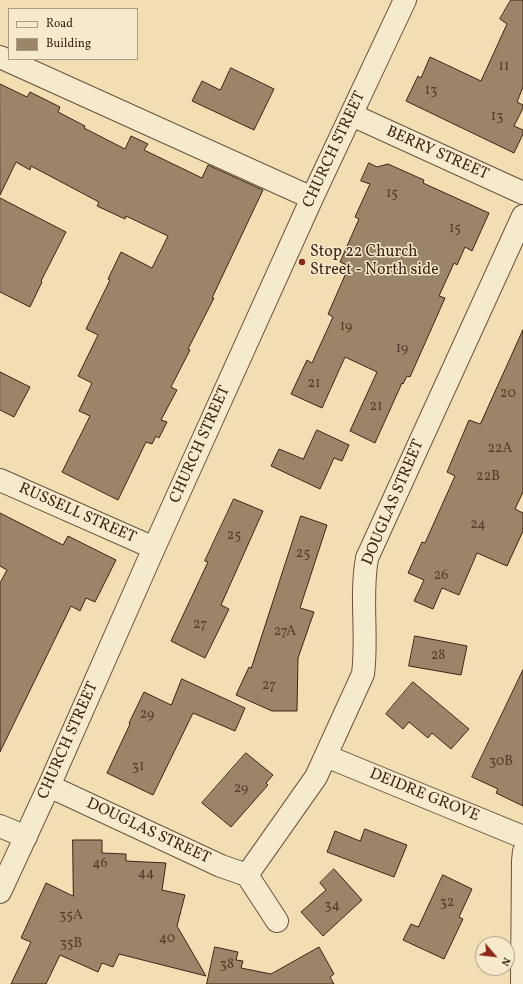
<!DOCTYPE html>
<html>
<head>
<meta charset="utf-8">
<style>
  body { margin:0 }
  #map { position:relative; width:523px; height:984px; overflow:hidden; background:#f1deb2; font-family:Vollkorn,serif }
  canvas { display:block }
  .legend { position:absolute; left:8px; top:8px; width:130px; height:52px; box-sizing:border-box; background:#f6eacd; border:1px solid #ac9b84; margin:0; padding:5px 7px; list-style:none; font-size:12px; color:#3e2517 }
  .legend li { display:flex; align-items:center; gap:8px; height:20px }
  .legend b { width:20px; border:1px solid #ac9b84 }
  .north { position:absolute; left:475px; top:936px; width:40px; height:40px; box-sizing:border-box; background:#f6eacd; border:1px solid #ac9b84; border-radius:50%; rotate:118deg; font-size:11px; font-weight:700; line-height:16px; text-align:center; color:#3e2517 }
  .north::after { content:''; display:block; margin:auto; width:14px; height:18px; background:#8f2418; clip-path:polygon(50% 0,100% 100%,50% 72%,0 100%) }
</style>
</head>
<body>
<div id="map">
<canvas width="523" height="984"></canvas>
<ul class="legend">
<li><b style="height:5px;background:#f6eacd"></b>Road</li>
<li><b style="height:11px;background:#9b8568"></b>Building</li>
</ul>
<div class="north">N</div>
</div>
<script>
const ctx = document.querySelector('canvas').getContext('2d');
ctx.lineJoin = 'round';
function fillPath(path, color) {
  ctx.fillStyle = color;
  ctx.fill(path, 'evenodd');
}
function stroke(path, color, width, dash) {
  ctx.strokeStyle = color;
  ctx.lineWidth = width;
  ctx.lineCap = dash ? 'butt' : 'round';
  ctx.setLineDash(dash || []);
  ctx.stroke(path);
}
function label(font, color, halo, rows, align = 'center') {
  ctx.font = font + ' Vollkorn,serif';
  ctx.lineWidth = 3;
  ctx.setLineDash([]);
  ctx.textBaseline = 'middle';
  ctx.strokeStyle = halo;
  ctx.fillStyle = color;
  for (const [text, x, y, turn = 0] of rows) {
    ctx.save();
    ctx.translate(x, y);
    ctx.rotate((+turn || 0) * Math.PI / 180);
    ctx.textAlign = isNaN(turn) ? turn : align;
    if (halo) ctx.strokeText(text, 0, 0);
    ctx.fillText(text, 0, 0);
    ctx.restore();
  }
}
const building = new Path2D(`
  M511,0H523V87L517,102L523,105V108L514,126L523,130V134L514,153L406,101L418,76L421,78L430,57L481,81L507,24L500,19Z
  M231,68L274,89L254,130L192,101L202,81L220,90Z
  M0,84L27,97L30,92L60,107L58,112L85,126L84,128L125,149L131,136L148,144L144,150L202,178L208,165L263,190L212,298H214L188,349L190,350L171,387L177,390L161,420L167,422L159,438L156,436L152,444L146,442L118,500L62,472L90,416L79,411L92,383L78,376L98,335L86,329L110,280L108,279L121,252L152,268L168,236L126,216L125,219L97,206L99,202L31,166L30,170L16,162L0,195Z
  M369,163L377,167L388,164L424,180L423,183L489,213L472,251L465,247L457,265L454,263L439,296L445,298L410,377L407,376L403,384L402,383L375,443L350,431L377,372L345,357L322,408L291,394L307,360L312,363L333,317L328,314L349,266L340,262L359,219L355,217L370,184L361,181Z
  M0,198L66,232L41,281L42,282L30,307L0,292Z
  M523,330V492L515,509L523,513V531L507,566L477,553L459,595L442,588L433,609L414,601L424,580L408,573L422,542L425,543L455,476L447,472L469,420L480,424Z
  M0,372L30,387L14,417L0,410Z
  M317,430L349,445L342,461L334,458L320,489L271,466L279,449L303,459Z
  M234,499L263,511L221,605L229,609L205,658L171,641L208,562L205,561Z
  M0,513L63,545L68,536L116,560L95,602L86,598L80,611L71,606L0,752V583L7,570L0,566Z
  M301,516L327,525L300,608L314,612L298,658L297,711H272L236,695L249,667L251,668Z
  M415,636L467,646L461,675L409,666Z
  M523,670V806L496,793L498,789L472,777Z
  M182,679L245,708L235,731L193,713L153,795L107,773L130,724L129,723L144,692L171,705Z
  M413,682L469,729L451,749L432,733L428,738L409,722L403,729L386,714Z
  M246,753L273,775L266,783L268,785L231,827L202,803Z
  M365,829L407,845L394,877L327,852L335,831L360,841Z
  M73,840H102V853L126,854V861L166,863L162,890L185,895L177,926L206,976L119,954L113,967L102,963L98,972L60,955L46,984H11L31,942L21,938L46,883L73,896Z
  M334,869L362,900L323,936L301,912L326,890L320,883Z
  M443,875L472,889L459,917L463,919L444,959L403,940L411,924L418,927Z
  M215,947L238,952L236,960L243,961L241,968L271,974L319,947L334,974L330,977L334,984H207Z`);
fillPath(building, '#9b8568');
stroke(building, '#3e2517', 1);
const service = new Path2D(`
  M518,984L519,861L520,851L523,845`);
const minor = new Path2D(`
  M0,57L312,198
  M352,115L523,193
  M0,480L154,548
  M326,756L523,837
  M49,786L221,866L247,875L316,777L363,674C368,636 360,597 367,558L523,216
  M0,826L26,837
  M247,875L277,921
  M0,892L49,786L154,548L312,198L405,0`);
stroke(service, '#6b533e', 16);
stroke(minor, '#6b533e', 24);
stroke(service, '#f6eacd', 14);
stroke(minor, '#f6eacd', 22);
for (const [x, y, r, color] of [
  [302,262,4,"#8f2418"]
]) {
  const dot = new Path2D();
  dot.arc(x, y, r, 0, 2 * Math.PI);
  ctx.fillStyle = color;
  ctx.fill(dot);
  stroke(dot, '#f6eacd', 1.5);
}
label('14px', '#553d2b', null, [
  ["11",504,67],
  ["13",431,91],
  ["13",497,117],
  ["15",392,194],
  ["15",455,229],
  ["19",346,327],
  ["19",402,349],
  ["21",314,384],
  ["20",508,394],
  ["21",376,407],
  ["22A",500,449],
  ["22B",488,477],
  ["24",478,525],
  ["25",234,536],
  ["25",303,554],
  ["26",441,576],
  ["27",200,625],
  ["27A",285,632],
  ["28",438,656],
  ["27",269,686],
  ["29",147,715],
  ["30B",501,762],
  ["31",138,767],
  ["29",241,789],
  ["46",100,864],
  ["44",146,874],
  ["32",447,903],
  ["34",332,906],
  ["35A",71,916],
  ["40",167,939],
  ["35B",71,944],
  ["38",227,965]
]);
label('16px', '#3e2517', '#f6eacd', [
  ["CHURCH STREET",335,150,-65],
  ["BERRY STREET",437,154,24],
  ["CHURCH STREET",201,445,-66],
  ["DOUGLAS STREET",394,503,-67],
  ["RUSSELL STREET",77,514,24],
  ["CHURCH STREET",69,741,-66],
  ["DEIDRE GROVE",424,796,22],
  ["DOUGLAS STREET",148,832,25]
]);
label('16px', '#3e2517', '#f6eacd', [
  ["Stop 22 Church",310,253],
  ["Street - North side",310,271]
], 'left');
</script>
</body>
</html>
